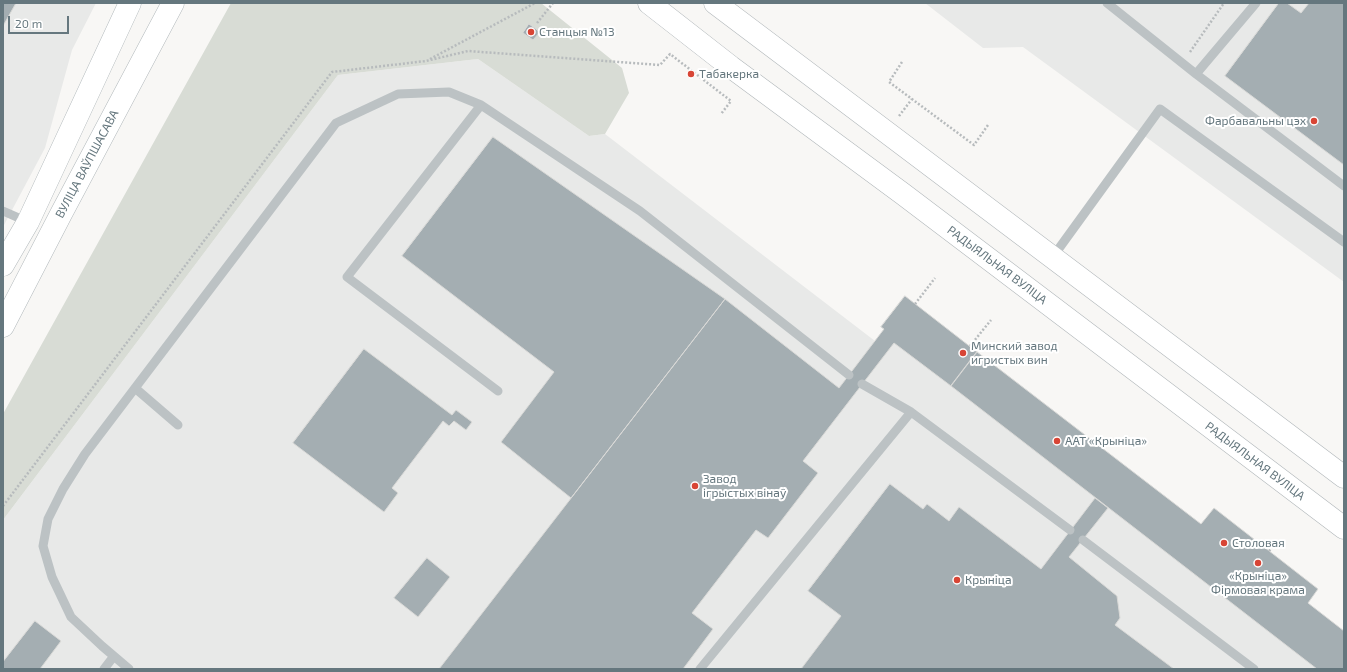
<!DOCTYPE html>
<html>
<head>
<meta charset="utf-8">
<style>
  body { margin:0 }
  #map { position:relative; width:1347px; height:672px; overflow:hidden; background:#f8f7f5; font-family:"Exo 2",sans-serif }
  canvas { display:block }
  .frame { position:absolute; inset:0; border:4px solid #65777e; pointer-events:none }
  .scale { position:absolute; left:8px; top:16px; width:61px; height:18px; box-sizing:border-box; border:2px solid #65777e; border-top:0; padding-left:5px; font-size:12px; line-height:14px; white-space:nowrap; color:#65777e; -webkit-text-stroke:3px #fff; paint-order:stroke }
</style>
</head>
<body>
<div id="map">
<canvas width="1347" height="672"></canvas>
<div class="frame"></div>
<div class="scale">20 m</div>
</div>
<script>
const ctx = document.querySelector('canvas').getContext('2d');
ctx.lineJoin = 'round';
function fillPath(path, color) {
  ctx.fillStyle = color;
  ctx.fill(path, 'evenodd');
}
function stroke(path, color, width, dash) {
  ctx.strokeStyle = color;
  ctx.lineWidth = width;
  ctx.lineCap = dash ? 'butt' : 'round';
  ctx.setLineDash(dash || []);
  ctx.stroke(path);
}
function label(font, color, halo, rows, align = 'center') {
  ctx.font = font + ' "Exo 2",sans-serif';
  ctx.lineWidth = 4;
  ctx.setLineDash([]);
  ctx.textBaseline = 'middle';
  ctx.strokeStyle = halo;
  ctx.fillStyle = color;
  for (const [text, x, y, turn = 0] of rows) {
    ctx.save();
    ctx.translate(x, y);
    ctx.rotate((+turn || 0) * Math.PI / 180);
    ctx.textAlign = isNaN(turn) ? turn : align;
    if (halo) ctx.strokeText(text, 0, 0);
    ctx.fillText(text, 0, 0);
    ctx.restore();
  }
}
fillPath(new Path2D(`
  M3,3H96L72,50L45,148L3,227Z
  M925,3H1344V282L1023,47L983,48Z
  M478,59L589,136L605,134L875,341L884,330L881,327L905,296L1201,524L1214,508L1318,589L1308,603L1344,631V669H3V520L338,75Z`), '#e8e9e8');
fillPath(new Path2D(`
  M231,3H541L622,68L629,93L605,134L589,136L478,59L338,75L3,520V414Z`), '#d8dcd5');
const building = new Path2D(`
  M3,3H16L3,26Z
  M1279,3H1287L1301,13L1309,3H1344V165L1225,76Z
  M529,24L540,32L533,40L523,33Z
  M493,137L725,299L571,498L501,442L554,372L402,256Z
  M905,296L977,352L951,386L894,343L803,461L818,473L768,538L756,530L692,613L713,629L683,669H439L725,299L839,388L884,329L881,327Z
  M364,349L452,415L456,410L472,422L466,430L454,421L449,426L443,421L392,488L398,493L384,512L293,443Z
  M977,352L1201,524L1214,508L1318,589L1308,603L1344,631V669H1317L951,386Z
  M890,484L923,509L927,504L949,521L959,507L1041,569L1095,498L1108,508L1069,557L1117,596L1120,618L1115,625L1174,669H801L841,616L808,591Z
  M427,558L450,577L418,617L394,598Z
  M35,621L61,641L40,669H3V662Z`);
fillPath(building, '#a4aeb2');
stroke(building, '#d9d9d7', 1);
const secondary = new Path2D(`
  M3,265L28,222L130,3
  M3,326L61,214L173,3`);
const primary = new Path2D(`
  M649,3L731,67L903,194L1344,528
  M715,3L1344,477`);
stroke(secondary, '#b1b8bb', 23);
stroke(primary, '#b0b6b9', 23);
stroke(new Path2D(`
  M537,23L553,3
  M1190,52L1224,3
  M430,59L535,3
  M902,62L889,82L974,145L988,125
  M899,116L912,99
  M915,304L935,278
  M970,346L991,320
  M3,506L332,72L426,61L468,51L660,65L670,54L731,101L721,114
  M1269,551L1274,545`), '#b7bbbd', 2.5, [2, 2]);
stroke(new Path2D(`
  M1107,3L1196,74L1344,186
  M1196,74L1256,3
  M481,105L347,277L498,391
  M3,211L28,222
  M1052,258L1160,109L1344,242
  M862,384L911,412
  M135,388L178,425
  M1083,540L1254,669
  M104,669L114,656
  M129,669L102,646L71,617L52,577L43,546L48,519L63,489L85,454L336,123L398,94L449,92L481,105L640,211L849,375
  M700,669L911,412L1070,530`), '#bcc2c4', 9);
stroke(secondary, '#fff', 22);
stroke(primary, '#fff', 22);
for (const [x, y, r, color] of [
  [531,32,4,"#d84535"],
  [691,74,4,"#d84535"],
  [1314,121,4,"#d84535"],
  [963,353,4,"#d84535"],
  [1057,441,4,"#d84535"],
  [695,486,4,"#d84535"],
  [1224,543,4,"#d84535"],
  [1258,563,4,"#d84535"],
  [957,580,4,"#d84535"]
]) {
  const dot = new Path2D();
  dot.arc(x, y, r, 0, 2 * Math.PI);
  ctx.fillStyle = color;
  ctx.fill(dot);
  stroke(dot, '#fff', 1.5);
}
label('12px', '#65777e', '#fff', [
  ["Станцыя №13",539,32],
  ["Табакерка",699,74],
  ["Фарбавальны цэх",1306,121,"right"],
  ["Минский завод",971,346],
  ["игристых вин",971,360],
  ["ААТ «Крыніца»",1065,441],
  ["Завод",703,479],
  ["ігрыстых вінаў",703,493],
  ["Столовая",1232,543],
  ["«Крыніца»",1258,576,"center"],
  ["Фірмовая крама",1258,590,"center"],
  ["Крыніца",965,580]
], 'left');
label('12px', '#65777e', '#fff', [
  ["ВУЛІЦА ВАЎПШАСАВА",87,164,-62],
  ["РАДЫЯЛЬНАЯ ВУЛІЦА",997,265,37],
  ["РАДЫЯЛЬНАЯ ВУЛІЦА",1255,461,37]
]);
</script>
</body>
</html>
